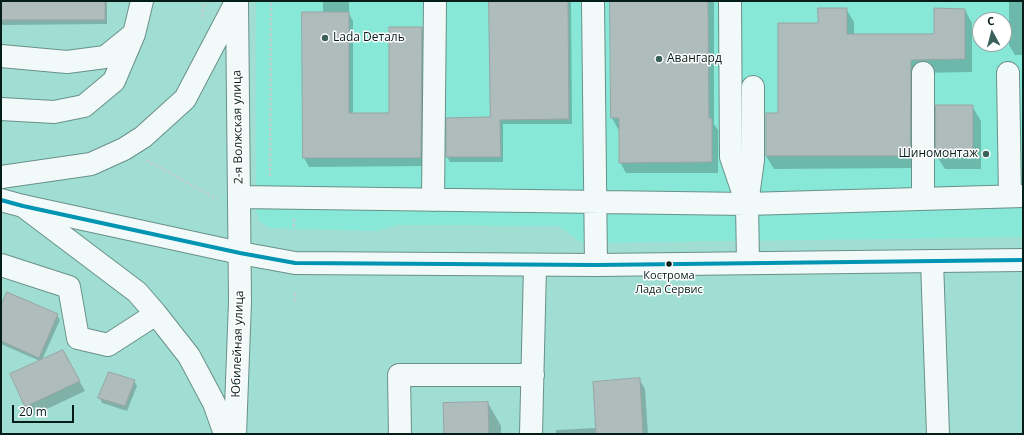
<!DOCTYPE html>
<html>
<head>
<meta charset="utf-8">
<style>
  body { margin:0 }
  #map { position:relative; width:1024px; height:435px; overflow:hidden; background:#a0ded3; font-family:"Open Sans",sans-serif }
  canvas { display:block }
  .frame { position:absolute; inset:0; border:2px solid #041d19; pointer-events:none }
  .north { position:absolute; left:972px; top:12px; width:40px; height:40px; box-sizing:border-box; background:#fff; border:1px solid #9ba5a3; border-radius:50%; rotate:353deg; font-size:11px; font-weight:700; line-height:16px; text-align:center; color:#041d19 }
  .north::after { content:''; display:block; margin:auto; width:14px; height:18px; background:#3b615a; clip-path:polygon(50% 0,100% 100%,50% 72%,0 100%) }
  .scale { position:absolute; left:12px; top:405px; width:62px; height:18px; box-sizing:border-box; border:2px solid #041d19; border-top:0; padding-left:5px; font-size:12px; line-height:14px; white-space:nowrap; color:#041d19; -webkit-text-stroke:3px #fff; paint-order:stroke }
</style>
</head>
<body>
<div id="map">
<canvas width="1024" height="435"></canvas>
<div class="frame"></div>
<div class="north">С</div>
<div class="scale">20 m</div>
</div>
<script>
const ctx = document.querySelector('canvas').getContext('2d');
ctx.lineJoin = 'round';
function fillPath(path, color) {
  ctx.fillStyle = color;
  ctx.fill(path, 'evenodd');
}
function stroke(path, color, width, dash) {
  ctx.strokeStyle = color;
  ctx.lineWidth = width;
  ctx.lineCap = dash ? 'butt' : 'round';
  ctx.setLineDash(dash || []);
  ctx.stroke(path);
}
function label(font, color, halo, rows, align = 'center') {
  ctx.font = font + ' "Open Sans",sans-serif';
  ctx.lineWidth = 3;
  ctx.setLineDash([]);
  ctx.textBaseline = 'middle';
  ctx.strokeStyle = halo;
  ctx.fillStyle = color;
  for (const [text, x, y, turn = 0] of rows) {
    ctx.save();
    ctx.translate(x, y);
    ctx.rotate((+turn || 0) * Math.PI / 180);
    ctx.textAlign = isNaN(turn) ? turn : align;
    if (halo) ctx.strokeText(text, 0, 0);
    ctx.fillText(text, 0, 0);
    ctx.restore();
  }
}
fillPath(new Path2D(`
  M256,1H1023V237L582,243L559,226L397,225L377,231L270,228L259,221L256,209ZM980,20H1004V44H980Z`), '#87e8d8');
fillPath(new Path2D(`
  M1,1H107V24L1,25Z
  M323,1H349V14L353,21V114H390L422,28L427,36L425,166L309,167L304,158L303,13H323Z
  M490,1H571L572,124H503V162H450L447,157V119L491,118Z
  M611,1H714V124L718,130V173H626L620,162V129H618L612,118Z
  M1009,1H1023V55H1015L1009,45Z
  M846,9L854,22V35H935L965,10L972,23V72L918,73V168L774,169L766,156L779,114L819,24Z
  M972,106L981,121V169H945L936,155Z
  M1,308L57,315L60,320L42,360L68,361L85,391L32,416L11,375L40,361L1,344Z
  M639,379L645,389L648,434H556V430L597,428Z
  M134,381L137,386L127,411L102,403L100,398Z
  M488,403L501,426V434H445Z`), '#0003');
const building = new Path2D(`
  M1,1H105V20H1Z
  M489,1H568L569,119L500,120L501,157H446V118L490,117Z
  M610,1H708L709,118H712V162L619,163V118H611Z
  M818,8H847V34H934V8L965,9V59L911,60L910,156H766V113H778V23H818Z
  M302,12H349V113H389V27H422L421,158H303Z
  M936,105H973V155H936Z
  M7,292L58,314L39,358L1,341V306Z
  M63,350L80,381L25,407L10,374Z
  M109,372L135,380L125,406L98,398Z
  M640,378L643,434H596L593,382Z
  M488,402L489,434H444L443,403Z`);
fillPath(building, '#aebcbb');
stroke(building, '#98a4a4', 1);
const minor = new Path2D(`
  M593,1L596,265
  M730,1L731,157L747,204
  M1,56L67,62L105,57L131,36
  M923,73V199
  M1008,73L1010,196
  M1,109L54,112L84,106L114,81L134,34L142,1
  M1,177L91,164L124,149L143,137L185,99L235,4
  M239,197L747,204L1023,196
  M433,200L435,1
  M23,206L137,292L156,314L189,356L214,403L225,434
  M932,261L938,434
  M748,262L747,204L753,160V87
  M1,265L69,287L78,338L108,345L156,314
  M235,434L240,302L237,1
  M400,434L399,375H533
  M531,434L535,266`);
const highway = new Path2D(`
  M1,200L23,206L240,253L295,263L596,265L1023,260`);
stroke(minor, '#699089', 24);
stroke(highway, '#699089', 24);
stroke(new Path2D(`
  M202,17L204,1
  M146,160L217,199
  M270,176L271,1
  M294,219V229
  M295,293V304`), '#bdcfcc', 2.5, [3, 2]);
stroke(minor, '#f1faf8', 22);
stroke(highway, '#f1faf8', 22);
stroke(new Path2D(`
  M1,200L23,206L240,253L295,263L596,265L1023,260`), '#0194b3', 4);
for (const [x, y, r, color] of [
  [325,38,4,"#3b615a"],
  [659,59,4,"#3b615a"],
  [986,154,4,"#3b615a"],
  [669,264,3.5,"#041d19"]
]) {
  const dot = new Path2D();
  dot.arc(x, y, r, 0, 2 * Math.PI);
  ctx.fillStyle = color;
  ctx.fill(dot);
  stroke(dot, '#fff', 1.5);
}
label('11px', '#041d19', '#fff', [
  ["Кострома",669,276],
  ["Лада Сервис",669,290]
]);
label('12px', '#041d19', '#fff', [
  ["Lada Dеталь",333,38],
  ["Авангард",667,59],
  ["Шиномонтаж",978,154,"right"]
], 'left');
label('12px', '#041d19', '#fff', [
  ["2-я Волжская улица",238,127,-91],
  ["Юбилейная улица",238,344,-88]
]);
</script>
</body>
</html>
